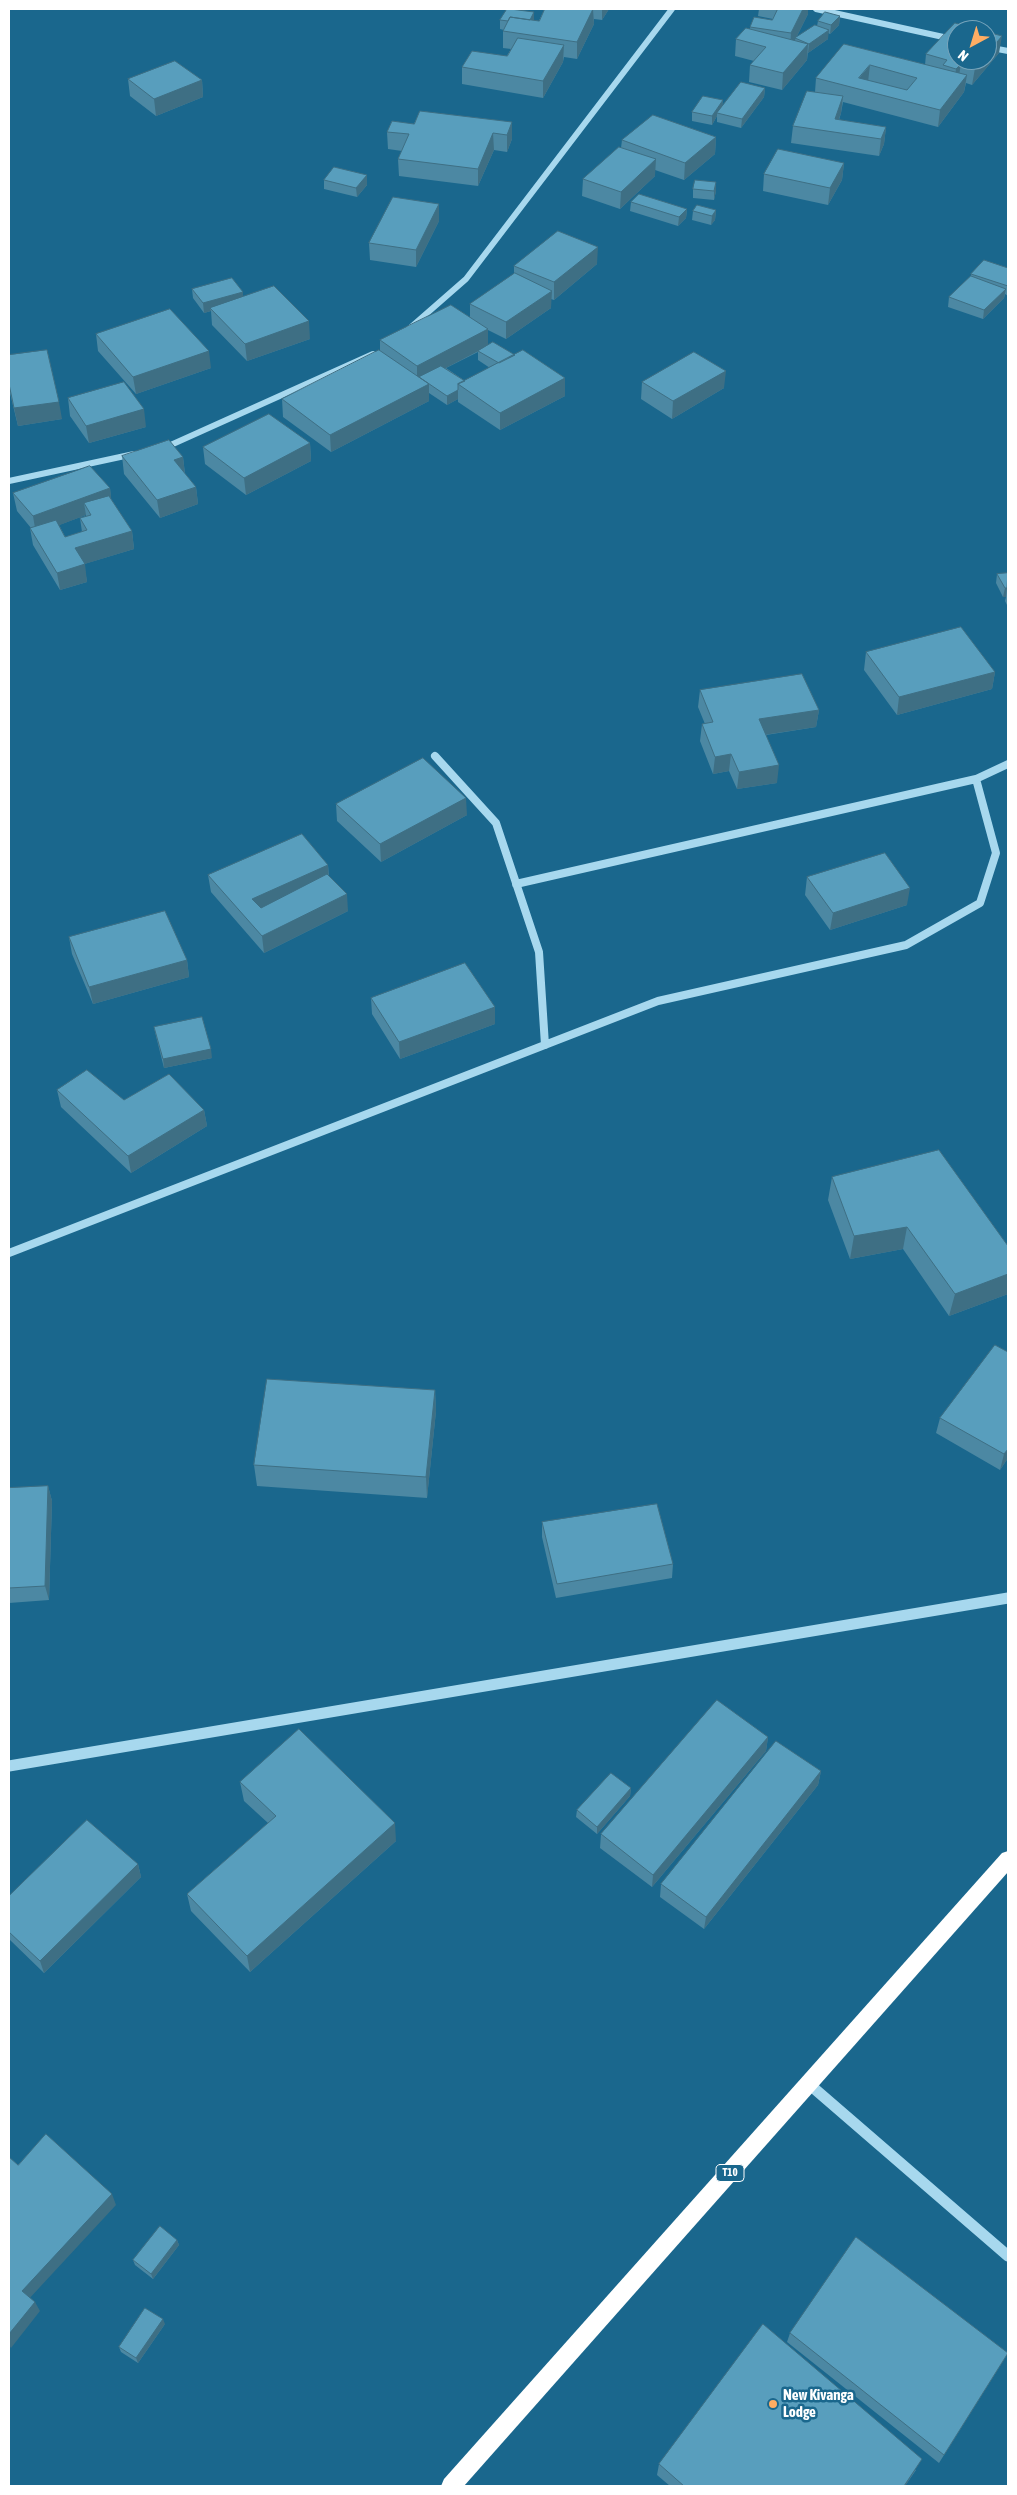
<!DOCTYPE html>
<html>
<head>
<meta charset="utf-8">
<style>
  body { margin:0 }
  #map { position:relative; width:1017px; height:2495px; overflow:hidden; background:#1a678d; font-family:"Asap Condensed",sans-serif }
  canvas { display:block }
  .frame { position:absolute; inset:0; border:10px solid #fff; pointer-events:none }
  .north { position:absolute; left:947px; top:20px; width:50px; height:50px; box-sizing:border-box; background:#1a678d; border:1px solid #76a4bb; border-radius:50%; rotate:219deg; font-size:14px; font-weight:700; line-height:20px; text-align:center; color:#fff }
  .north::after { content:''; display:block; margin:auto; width:18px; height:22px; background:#ffad63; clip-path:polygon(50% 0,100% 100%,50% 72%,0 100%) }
</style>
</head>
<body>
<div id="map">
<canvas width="1017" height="2495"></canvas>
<div class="frame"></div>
<div class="north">N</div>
</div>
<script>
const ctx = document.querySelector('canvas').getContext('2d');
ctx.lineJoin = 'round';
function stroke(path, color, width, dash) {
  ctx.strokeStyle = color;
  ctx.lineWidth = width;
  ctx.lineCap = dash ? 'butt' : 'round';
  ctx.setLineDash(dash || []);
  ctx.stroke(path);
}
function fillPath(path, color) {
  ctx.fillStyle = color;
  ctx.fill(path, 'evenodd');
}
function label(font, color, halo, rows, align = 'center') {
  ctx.font = font + ' "Asap Condensed",sans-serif';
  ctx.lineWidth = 5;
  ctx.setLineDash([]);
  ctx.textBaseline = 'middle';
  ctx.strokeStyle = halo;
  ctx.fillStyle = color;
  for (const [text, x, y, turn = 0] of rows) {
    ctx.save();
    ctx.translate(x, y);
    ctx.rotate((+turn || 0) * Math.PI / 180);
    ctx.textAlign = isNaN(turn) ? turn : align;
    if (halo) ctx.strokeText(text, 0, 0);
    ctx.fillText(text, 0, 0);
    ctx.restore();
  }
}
stroke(new Path2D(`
  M816,9L957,40
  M987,47L1008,51
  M410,328L466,279L672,9
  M164,448L373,354
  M9,481L134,454`), '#a7d8ee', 6);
stroke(new Path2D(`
  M435,756L496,823L539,952L545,1045
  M516,884L976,779L1008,764
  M9,1253L658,1001L906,945L980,903L996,853L976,779`), '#a7d8ee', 8);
stroke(new Path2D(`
  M9,1766L1008,1598
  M809,2084L1008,2256`), '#a7d8ee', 11);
fillPath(new Path2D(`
  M1008,1851V1872L464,2486H441L444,2479L1002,1853Z`), '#fff');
fillPath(new Path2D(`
  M540,9H609L602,20L594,19V24L577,59L564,57L563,62L543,98L462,84V67L507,56L511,49L503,48V31L504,30L500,29V20L539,21L544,10H540Z
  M759,9H808V14L796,38L817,26L818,21L840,16L839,25L830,34L828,33V39L808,53V52L807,60L782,90L749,82L750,65L754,61L735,56L736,39L750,29V27L772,20L773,19L758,16Z
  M844,44L925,65L926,54L999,53L972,85L966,83L964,92L938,127L843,102L841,113L839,120L886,127L884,144L879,156L791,143L793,126L815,92L816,78Z
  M128,79L202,80L203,97L156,116L130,96Z
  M765,88L764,97L741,128L717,122V116L712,125L692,121V112L723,100L722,107Z
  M512,122V139L507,152L494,150L478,186L399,176L398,159L402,151L388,149L387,132L414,124Z
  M716,137L715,154L684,180L655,170V176L620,209L582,196L583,179L621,148L622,140Z
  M844,163L842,180L828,205L763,191L764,174Z
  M324,180L367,185L357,197L324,189Z
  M716,182V191L714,200L693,198V189Z
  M631,202L687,209L686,218L678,226L630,211Z
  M716,210L715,220L711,225L692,220L693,211Z
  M439,221L416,267L370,260L369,243Z
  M597,264L554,300L551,299V308L506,339L488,330V345L565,396L500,430L458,402V399L447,405L429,393V401L331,452L283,417L282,399L380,351V340L470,318V304L514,274V266ZM478,352V360L490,368L465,381L446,368Z
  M1008,268V296L1005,294L1004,298L983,319L948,307L949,297L971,276V274Z
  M192,289L243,292V296L310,339L247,361L212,325L211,311L204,313L193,298Z
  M96,334L211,368L136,394L98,351Z
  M9,355L62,419L18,426L9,389Z
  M642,382L724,388L672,419L641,399Z
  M68,398L146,427L89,443L70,416Z
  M310,443L311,461L246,495L205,464L203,447Z
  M122,456L183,457L185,474L196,487L198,504L160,518L124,474Z
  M110,488L111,500L132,531L134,549L84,564L87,582L60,590L33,545L30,528H31L17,511L13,493ZM86,515V516L80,518L82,532L65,537L59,525Z
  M1008,573V607L1005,601L1006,597H1003L996,583L997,574Z
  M866,652L995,672L992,689L897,715L864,670Z
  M700,690L819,710L816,727L766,735L777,783L737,789L729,771L713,774L700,741L702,724H705L698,707Z
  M336,804L467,815L381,862L337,821Z
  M328,865L329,876L348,911L264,953L211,892L208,875Z
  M807,877L907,905L830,930L805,895Z
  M69,937L187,960L189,977L93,1004L72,954Z
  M371,998L495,1024L400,1059L372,1014Z
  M154,1027L212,1058L164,1068L156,1036Z
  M57,1090L124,1100L204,1110L207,1126L131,1173L61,1107Z
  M832,1177L1008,1246V1294L949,1316L903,1249L850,1259L828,1200Z
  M1008,1352V1458L1000,1470L936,1433L940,1418Z
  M435,1390L436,1411L427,1498L257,1486L254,1465Z
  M48,1486L52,1501L49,1600L9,1603V1488Z
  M542,1522L673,1564L672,1578L556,1598L542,1537Z
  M768,1737L766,1751L652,1887L600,1848L601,1834Z
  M821,1771L818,1785L704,1929L660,1897L661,1884Z
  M240,1782L396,1841L250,1972L191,1911L187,1894L268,1823L244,1801Z
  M631,1788L630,1796L597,1834L576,1817L577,1810Z
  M138,1864L141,1877L44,1973L9,1939V1896Z
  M177,2240L179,2245L153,2279L135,2265L133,2260Z
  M165,2324L138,2363L121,2352L119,2347Z
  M790,2333L1008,2353L939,2463L787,2342Z
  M659,2464L916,2470L905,2486H670L657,2475Z`), '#4c88a3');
fillPath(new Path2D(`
  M593,9L594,24L577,59V42Z
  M602,9H609L602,20Z
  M803,9H808V14L790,50L791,33Z
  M534,12V21L528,24Z
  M840,16L839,25L830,34L831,25Z
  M829,30L828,39L808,53L809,44Z
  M1002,36L999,53L972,85L975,68L981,60H987V54Z
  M808,44L807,60L782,90L783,73Z
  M564,45L563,62L543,98V81Z
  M961,64L958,81L954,86L956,69Z
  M870,65L868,82L859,78Z
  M967,75L964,92L938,127L940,110Z
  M202,80L203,97L156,116L154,99Z
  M765,88L764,97L741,128L742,119Z
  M843,96L841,113L834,132L835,119Z
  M723,100L722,109L717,113V116L712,125V116Z
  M512,122V139L507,152V135Z
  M886,127L884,144L879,156L881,139Z
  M493,133L494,150L478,186V169Z
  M716,137L715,154L684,180L685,163Z
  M656,159L655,176L620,209L621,192Z
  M844,163L842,180L828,205L830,188Z
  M367,175V185L357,197L356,188Z
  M716,182V191L714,200V191Z
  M439,204V221L416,267V250Z
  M687,209L686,218L678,226L679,217Z
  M716,210L715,220L711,225L712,216Z
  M598,247L597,264L554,300V282Z
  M1006,289L1004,298L983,319L984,310Z
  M552,291L551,308L506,339V322Z
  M243,292V302L210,308L211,311L204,313L203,303Z
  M309,321L310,339L247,361L245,344Z
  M488,329V346L417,383V366Z
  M209,351L211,368L136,394L133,377Z
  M726,371L724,388L672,419L673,401Z
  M565,378V396L500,430V413Z
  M429,384V401L331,452L330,435Z
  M458,390V399L447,405V396Z
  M59,402L62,419L18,426L14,408Z
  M144,409L146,427L89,443L86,426Z
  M310,443L311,461L246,495L244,478Z
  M183,457L185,475L174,460Z
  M196,487L198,504L160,518L157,500Z
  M110,488L112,506L84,503L86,515L36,534L33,516Z
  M132,531L134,549L78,566L75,548Z
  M85,564L87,582L60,590L57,573Z
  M1005,588H1007L1006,597H1003Z
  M995,672L992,689L897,715L899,697Z
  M819,710L816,727L757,736L759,719Z
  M731,754L729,771L713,774L715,757Z
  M779,765L777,783L737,789L739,772Z
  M466,798L467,815L381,862L380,844Z
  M328,865L329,882L254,916L252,899Z
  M910,888L907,905L830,930L833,913Z
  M347,894L348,911L264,953L262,936Z
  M187,960L189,977L93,1004L89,987Z
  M495,1007V1024L400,1059L399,1042Z
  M211,1049L212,1058L164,1068L163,1059Z
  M204,1110L207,1126L131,1173L128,1156Z
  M907,1227L903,1249L850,1259L854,1236Z
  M1008,1274V1294L949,1316L955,1294Z
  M435,1390L436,1411L427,1498L426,1477Z
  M1008,1449V1458L1000,1470L1004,1454Z
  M48,1486L52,1501L49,1600L45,1586Z
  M768,1737L766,1751L652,1887L653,1875Z
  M821,1771L818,1785L704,1929L706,1917Z
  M631,1788L630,1796L597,1834V1827Z
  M395,1823L396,1841L250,1972L247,1956Z
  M138,1864L141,1877L44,1973L40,1961Z
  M112,2194L116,2205L27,2301L22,2291Z
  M177,2240L179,2245L153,2279L151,2274Z
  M35,2302L40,2311L11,2348L9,2345V2334Z
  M163,2319L165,2324L138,2363L136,2358Z
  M922,2459L905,2486H904Z`), '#3e6f84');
const building = new Path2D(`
  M507,9H510L534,12L530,20L510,17L508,21L500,20Z
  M545,9H593L577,42L503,31L510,17L539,21Z
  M778,9H803L791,33L750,27L754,17L772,20Z
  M825,12L840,16L831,25L818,21Z
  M955,23L979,30H957V60H981L975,68L961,64L956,69L943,65L947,60L926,54Z
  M815,25L829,30L809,44L795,38Z
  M746,28L808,44L783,73L750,65L766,47L736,39Z
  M987,32L1002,36L987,54Z
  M518,38L564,45L543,81L462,67L472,51L507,56Z
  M844,44L967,75L940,110L816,78ZM870,65L917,78L907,90L859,78Z
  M175,61L202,80L154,99L128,79Z
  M741,82L765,88L742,119L717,113Z
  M807,91L843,96L835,119L886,127L881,139L793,126Z
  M703,96L723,100L712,116L692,112Z
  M420,111L512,122L507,135L493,133L478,169L398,159L409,134L387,132L392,121L414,124Z
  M653,115L716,137L685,163L622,140Z
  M619,147L656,159L621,192L583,179Z
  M778,149L844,163L830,188L764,174Z
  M334,167L367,175L356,188L324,180Z
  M695,180L716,182L714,191L693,189Z
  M639,194L687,209L679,217L631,202Z
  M393,197L439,204L416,250L369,243Z
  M697,205L716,210L712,216L693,211Z
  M558,231L598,247L554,282L514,266Z
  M984,260L1008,268V286L971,274Z
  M515,273L552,291L506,322L470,304Z
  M971,276L1006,289L984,310L949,297Z
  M232,278L243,292L203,303L192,289Z
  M274,286L309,321L245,344L210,308Z
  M451,305L488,329L417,366L380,340Z
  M170,309L209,351L133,377L96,334Z
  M493,342L515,355L499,363L478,351Z
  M47,350L59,402L14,408L9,384V355Z
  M379,350L429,384L330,435L282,399Z
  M523,350L565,378L500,413L458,384Z
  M694,352L726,371L673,401L642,382Z
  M441,366L465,381L458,384V390L447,396L419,377Z
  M124,382L144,409L86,426L68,398Z
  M269,414L310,443L244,478L203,447Z
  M169,440L183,457L174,460L196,487L157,500L122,456Z
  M90,466L110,488L33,516L13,493Z
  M109,496L132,531L75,548L85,564L57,573L30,528L56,520L65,537L87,530L80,518L91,515L84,503Z
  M1008,573L1007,588H1005L997,574Z
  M961,627L995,672L899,697L866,652Z
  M802,674L819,710L759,719L779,765L739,772L731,754L715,757L702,724L713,722L700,690Z
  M423,758L466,798L380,844L336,804Z
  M302,834L328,865L252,899L261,908L327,874L347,894L262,936L208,875Z
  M885,853L910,888L833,913L807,877Z
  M165,911L187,960L89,987L69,937Z
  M465,963L495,1007L399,1042L371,998Z
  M202,1017L211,1049L163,1059L154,1027Z
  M87,1070L124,1100L169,1074L204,1110L128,1156L57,1090Z
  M939,1150L1008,1246V1274L955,1294L907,1227L854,1236L832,1177Z
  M995,1345L1008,1352V1449L1004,1454L940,1418Z
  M267,1379L435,1390L426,1477L254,1465Z
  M48,1486L45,1586L9,1588V1488Z
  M657,1504L673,1564L557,1584L542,1522Z
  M717,1700L768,1737L653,1875L601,1834Z
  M299,1729L395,1823L247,1956L187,1894L276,1816L240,1782Z
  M776,1741L821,1771L706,1917L661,1884Z
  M611,1773L631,1788L597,1827L577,1810Z
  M87,1820L138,1864L40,1961L9,1932V1896Z
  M46,2134L112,2194L22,2291L35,2302L9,2334V2157L18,2165Z
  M160,2226L177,2240L151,2274L133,2260Z
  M856,2237L1008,2353L944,2455L790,2333Z
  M145,2308L163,2319L136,2358L119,2347Z
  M763,2324L922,2459L904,2486H684L659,2464Z`);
fillPath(building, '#589ebd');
stroke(building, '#3e6f84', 1);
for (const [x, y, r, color] of [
  [773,2404,5,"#ffad63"]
]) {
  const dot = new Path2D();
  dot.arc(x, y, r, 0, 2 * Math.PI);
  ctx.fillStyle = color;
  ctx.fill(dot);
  stroke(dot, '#1a678d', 2);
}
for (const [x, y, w] of [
  [730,2173,28]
]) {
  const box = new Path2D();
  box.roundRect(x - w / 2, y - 8.5, w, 17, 4);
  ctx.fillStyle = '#1a678d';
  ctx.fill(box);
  stroke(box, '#fff', 1);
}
label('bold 11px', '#fff', null, [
  ["T10",730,2173]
]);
label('bold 15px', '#fff', '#1a678d', [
  ["New Kivanga",783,2395],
  ["Lodge",783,2412]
], 'left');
</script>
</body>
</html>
